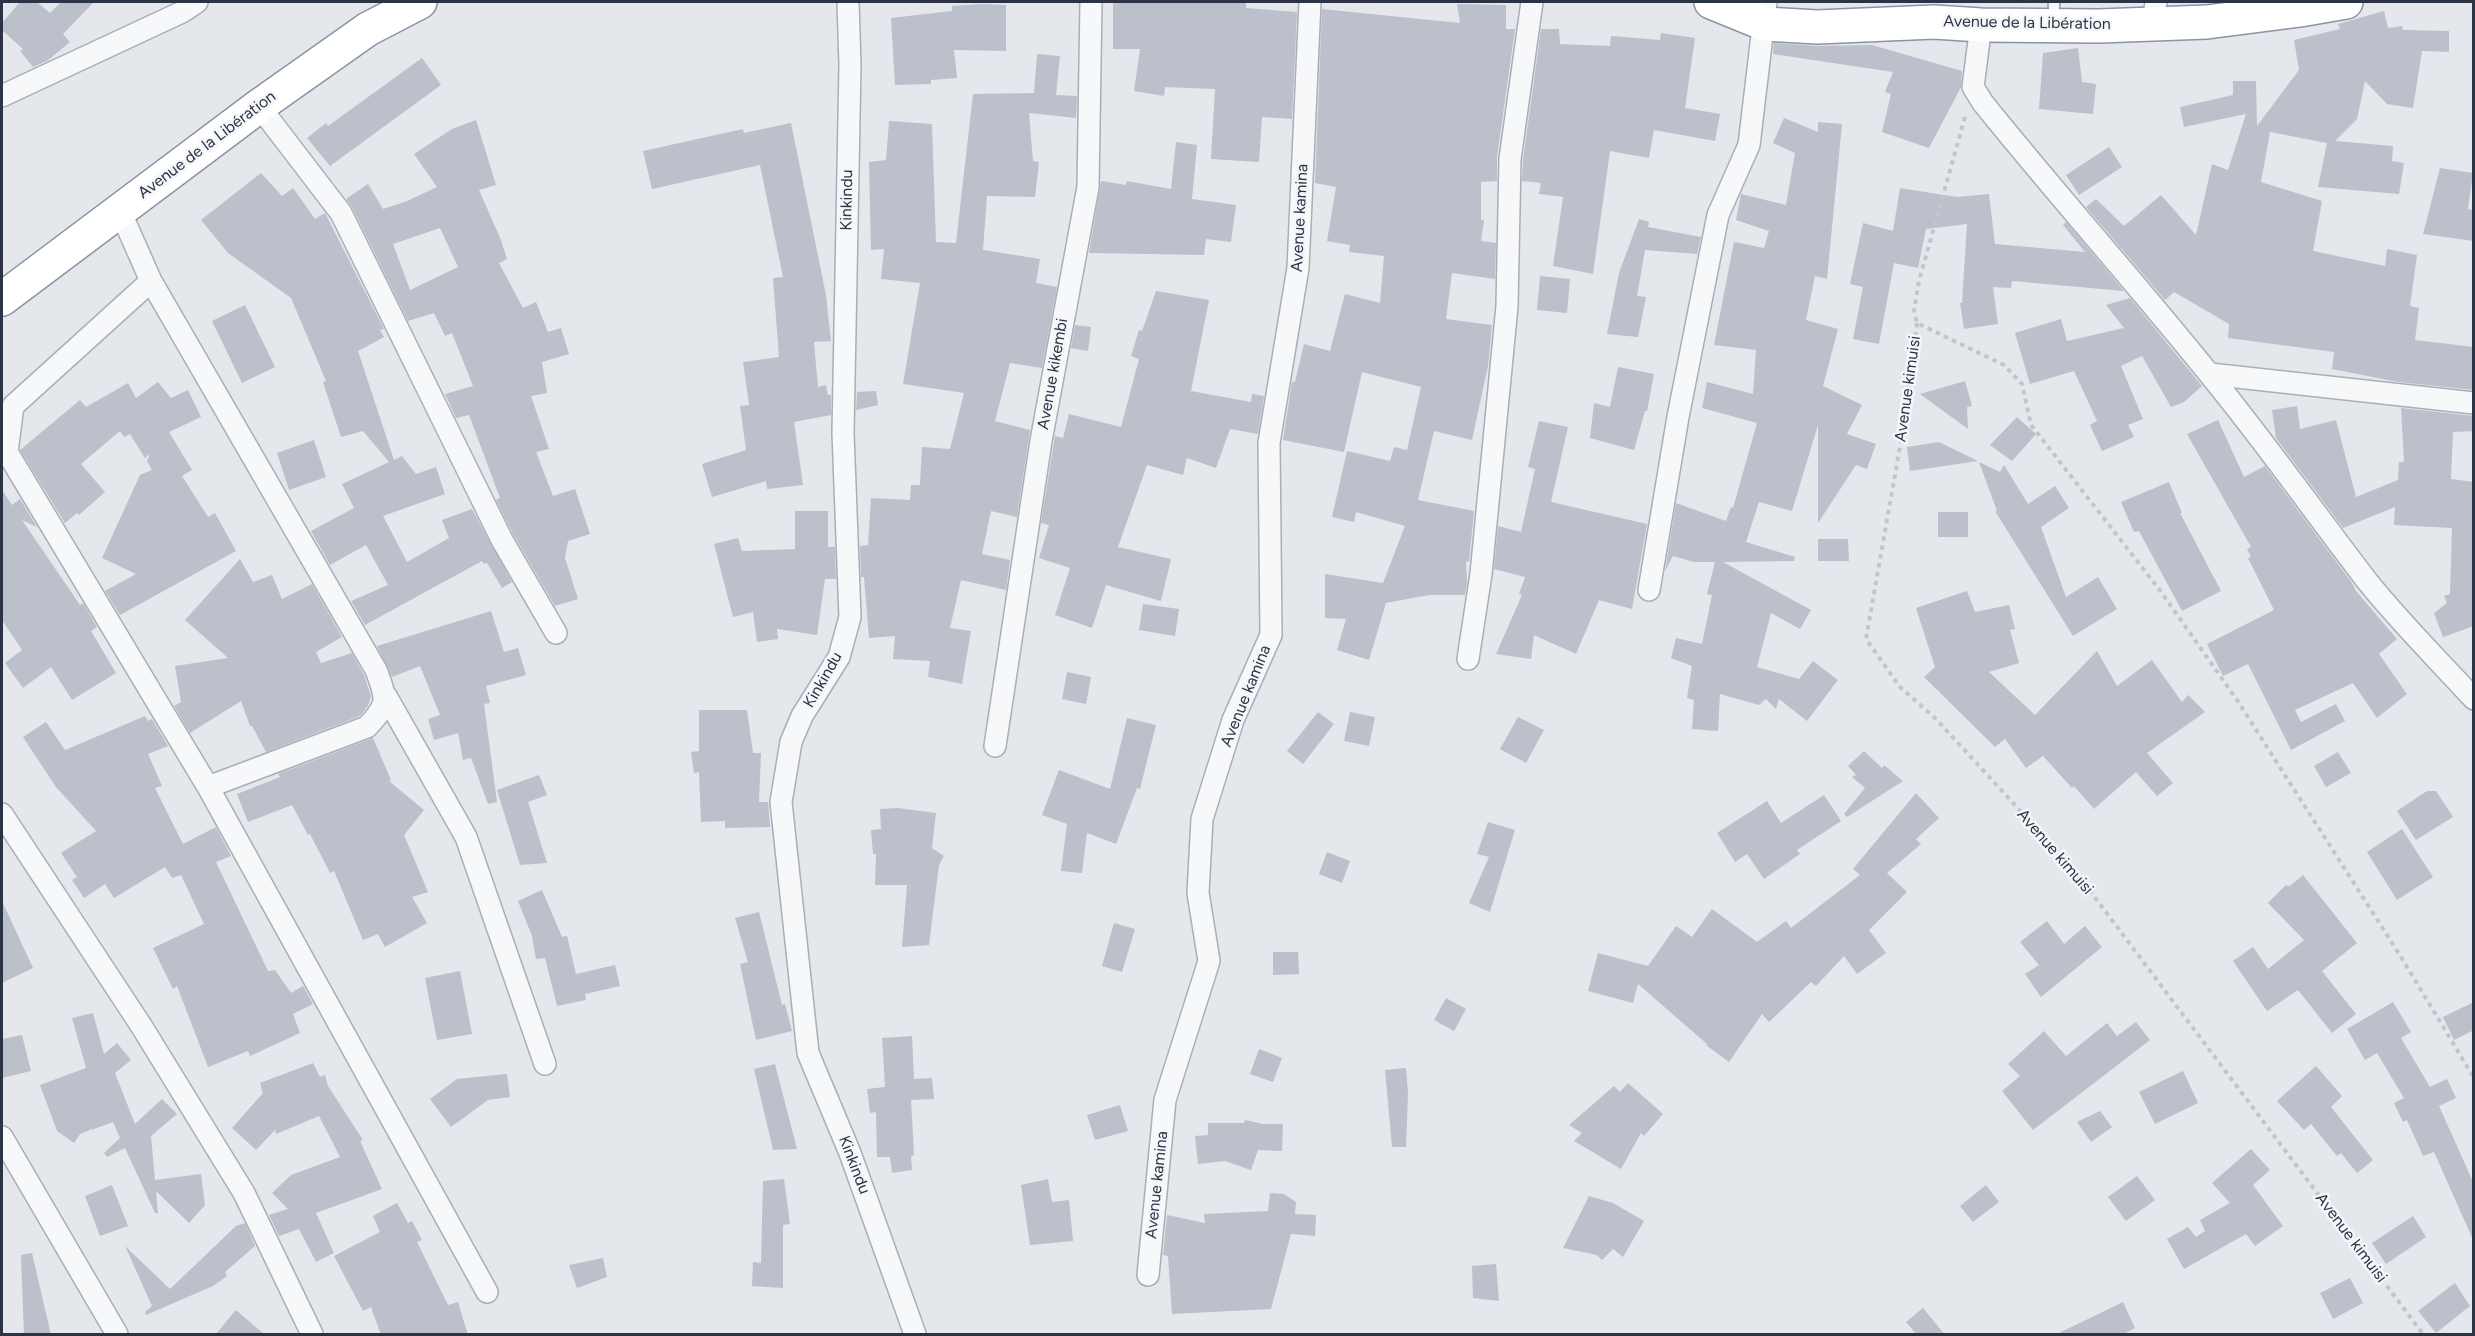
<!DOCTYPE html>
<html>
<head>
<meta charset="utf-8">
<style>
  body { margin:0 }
  #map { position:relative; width:2475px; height:1336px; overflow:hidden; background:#e4e7ec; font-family:Figtree,sans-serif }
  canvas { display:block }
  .frame { position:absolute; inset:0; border:3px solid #2b3445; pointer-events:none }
</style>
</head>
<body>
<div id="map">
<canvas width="2475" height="1336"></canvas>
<div class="frame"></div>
</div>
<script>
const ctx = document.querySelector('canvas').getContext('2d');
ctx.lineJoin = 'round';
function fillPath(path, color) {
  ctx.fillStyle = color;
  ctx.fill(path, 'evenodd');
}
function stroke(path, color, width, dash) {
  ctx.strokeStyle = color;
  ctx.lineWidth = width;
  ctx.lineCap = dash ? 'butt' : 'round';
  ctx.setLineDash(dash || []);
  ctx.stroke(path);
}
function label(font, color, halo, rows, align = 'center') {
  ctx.font = font + ' Figtree,sans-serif';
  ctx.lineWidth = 5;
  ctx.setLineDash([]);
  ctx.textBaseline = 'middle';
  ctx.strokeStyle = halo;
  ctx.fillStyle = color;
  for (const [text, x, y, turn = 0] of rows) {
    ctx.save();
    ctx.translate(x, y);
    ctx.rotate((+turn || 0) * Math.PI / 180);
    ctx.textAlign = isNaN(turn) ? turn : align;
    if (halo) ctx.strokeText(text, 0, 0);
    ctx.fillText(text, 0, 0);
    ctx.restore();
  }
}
fillPath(new Path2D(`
  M20,2H37L50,13L61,2H94L63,34L70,42L47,61L33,67L20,51L23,49L2,30V23Z
  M1113,2H1246V8L1297,12L1292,119L1262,117L1259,162L1211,159L1215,89L1165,87L1164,96L1134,91L1140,49H1113Z
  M982,4L1006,5V51L954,50L957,78L931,80V84L895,85L891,18L952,11V6Z
  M1457,4L1506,5V29H1515L1497,157V181L1481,182V220H1484L1481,241L1496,243L1495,279L1452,273L1446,319L1492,325L1488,366L1472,440L1434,431L1418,500L1474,511L1469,562L1466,561L1467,582L1465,595H1429L1386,603L1369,660L1337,650L1346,619L1325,618V574L1383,583L1405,526L1356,512L1354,522L1332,517L1347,451L1390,461L1394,447L1407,450L1421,387L1362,372L1344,452L1283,440L1292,382H1295L1304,344L1330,351L1345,294L1380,303L1384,256L1349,252L1350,245L1327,241L1336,187L1315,183L1322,9L1460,23Z
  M2384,11L2388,28L2402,26L2403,30L2449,31V52L2422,51L2413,108L2387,104L2365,81L2357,119L2335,141L2393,146L2392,161L2404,163L2399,194L2318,187L2327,143L2270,132L2261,182L2322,201L2313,251L2385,266L2387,249L2417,255L2410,306L2419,308L2415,340L2474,347V390L2398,382L2332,369L2334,352L2228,338L2229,324L2174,292L2165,300L2086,207L2096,199L2124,226L2161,195L2196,235L2212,164L2228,170L2246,114L2184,127L2180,107L2233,95V81H2256L2257,126L2299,70L2294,40L2340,29L2338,24Z
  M1541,29H1559L1560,44L1610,46L1611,36L1660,40L1661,33L1695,38L1685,108L1720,114L1715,141L1654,130L1649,158L1610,151L1593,274L1553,266L1563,197L1539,194L1541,183L1522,181L1523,160Z
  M1774,43L1816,46L1872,45L1962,71L1961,87L1929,148L1882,132L1891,94L1885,92L1893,72L1773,54Z
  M2078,48L2082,82L2096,84L2093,114L2039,109L2043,53Z
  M1037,54L1060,56L1056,95L1077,96L1076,118L1029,113L1033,161L1039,162L1035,197L987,196L983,250L1040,259L1036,283L1057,287L1042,368L1010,363L995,421L1030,430L1017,517L991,511L982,554L1010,560L1006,590L961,580L950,628L971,631L962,684L928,677L930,661L893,659L895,636L869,638L864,577H861L860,546L868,545L871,498L910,500L911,485H920L922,447L950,449L964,393L903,384L920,283L881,279L884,249L871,250L869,162L886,160L889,121L932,124L936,242L956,243L973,94L1034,93Z
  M422,58L441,85L330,166L307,138L326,123L328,126Z
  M1784,118L1818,132V122L1842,124L1827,279L1815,276L1806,320L1838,329L1823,386L1862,405L1847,434L1876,444L1867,469L1856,465L1818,523V425L1792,511L1759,502L1746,542L1795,557L1794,561L1723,562L1811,610L1800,629L1771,613L1757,667L1799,679L1813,661L1838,680L1807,721L1779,699L1776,709L1766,699L1759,705L1720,694L1718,731L1692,729L1694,700L1687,698L1692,666L1671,658L1676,638L1702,644L1712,595L1707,594L1715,562H1694L1673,556L1665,571L1676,503L1726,521L1731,507L1733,508L1757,423L1702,408L1707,382L1753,394L1756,350L1714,345L1734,242L1764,248L1769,231L1736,220L1741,194L1786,205L1795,153L1773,143Z
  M476,120L496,185L479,190L501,240L507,259L499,263L523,308L536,302L548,332L561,328L569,354L542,362L547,393L531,396L549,449L536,452L553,496L575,489L590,534L568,541L565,558L578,599L555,606L513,534L496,500L500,498L469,415L456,418L447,398L445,394L473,386L452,333L445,336L434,313L408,321L352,207L346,199L368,184L383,209L405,202L437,187L414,154L452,129ZM440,228L458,267L410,290L393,244Z
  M791,123L826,295L831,341L814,342L818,387L826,385L828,395H831V415L794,422L803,485L767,489L766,481L712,497L702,464L746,450L740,406L749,405L743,362L779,357L773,278L783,277L760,165L652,189L643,151L743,129L744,133Z
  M1176,142L1197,145L1192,199L1236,205L1231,242L1206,239L1204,255L1089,253L1101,181L1126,185L1127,181L1171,189Z
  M2109,147L2122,167L2079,195L2066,175Z
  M2440,168L2473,173L2468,209L2474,210V241L2423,234Z
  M261,173L282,196L293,188L315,219L325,213L384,329L380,330L384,337L358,351L394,460L402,456L416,474L436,467L445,494L383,516L407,562L449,538L442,520L472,509L512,582L502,588L487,563L484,564L482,561L365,625L351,601L388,585L366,545L330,565L311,531L354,508L342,484L389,462L363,431L341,437L323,382L326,381L291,298L228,253L201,220Z
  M1900,188L1957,197L1989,194L1995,244L2085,252L2063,225L2066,222L2124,291L2012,281L2011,288L1993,287L1998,324L1964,329L1960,303H1962L1967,224L1926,229L1918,268L1894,263L1879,344L1853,339L1863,287L1850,284L1863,223L1893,231Z
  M1639,219L1649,222L1648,227L1701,237L1697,254L1645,250L1637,296L1646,297L1638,337L1607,334L1619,273Z
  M1540,276L1570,279L1567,313L1537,310Z
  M1156,291L1209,300L1191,391L1251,402L1252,394L1264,396L1258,434L1230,429L1216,468L1187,458L1183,475L1147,465L1118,547L1171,559L1161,601L1106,585L1092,628L1055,615L1070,568L1039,558L1049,525L1041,523L1055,436L1063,438L1069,414L1121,427L1139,359L1131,356L1139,330L1142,331Z
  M2130,298L2202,386L2184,402L2171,407L2142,356L2121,366L2143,419L2128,425L2134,437L2102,451L2090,425L2097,421L2074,371L2030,384L2015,333L2061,319L2067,341L2124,328L2106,305Z
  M245,305L275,367L242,383L212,321Z
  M1075,325L1091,327L1088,351L1071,348Z
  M1618,367L1654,374L1647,411H1645L1634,450L1590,438L1594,403L1610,407Z
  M1965,381L1972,406L1967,407L1968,429L1920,394Z
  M158,382L171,398L188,390L201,417L169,432L192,470L182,476L208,517L215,513L236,551L120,615L105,591L136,574L102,558L140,475L152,470L147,461L150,454L145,458L130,434L124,437L120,431L81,464L105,492L79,515L77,513L65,523L20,450L80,400L86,407L128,383L136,398Z
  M876,391L878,405L856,410L857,392Z
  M2297,406L2300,429L2336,420L2356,497L2398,480L2399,462H2404L2401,408L2474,416V431L2453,432L2451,479L2474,482V626L2443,637L2434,613L2447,603L2444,596L2450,594L2452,528L2394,525L2395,507L2343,528L2276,438L2272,410Z
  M2017,417L2036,434L2012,461L1990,445Z
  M2218,420L2244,477L2265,466L2352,583L2356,591L2397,639L2379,654L2407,694L2377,718L2353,683L2295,710L2301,722L2336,704L2345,721L2291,750L2248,664L2223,676L2207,644L2274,610L2248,558L2251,557L2247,549L2251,547L2187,434Z
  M1539,421L1568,427L1551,502L1647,524L1632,609L1599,600L1576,654L1534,635L1531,659L1496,654L1522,595L1519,594L1525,577L1494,569L1498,526L1521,532L1535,469L1528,467Z
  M314,440L326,477L289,490L277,453Z
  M1939,442L1978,461L1910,471L1907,447Z
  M1979,462L2000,472L2004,465L2028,504L2055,486L2069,508L2041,527L2066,597L2098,577L2117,609L2073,636L1995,511H1997Z
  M2169,482L2182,513H2180L2221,591L2182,611L2139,531L2134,532L2121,502Z
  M2,490L12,505L20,499L37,527L22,520L80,605L83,603L97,627L91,631L116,673L72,700L51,667L23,688L5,663L22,650L2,620Z
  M795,511H828V547H835L836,579H825L817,635L777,629L778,639L757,642L753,612L733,617L714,544L738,538L742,551L795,549Z
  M1938,512H1968V537H1938Z
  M1818,539H1848L1849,561H1818Z
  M240,559L253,582L272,575L282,599L312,584L342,637L316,652L321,663L352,653L364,675L371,696L368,706L360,716L266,752L252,726H250L241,701L190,733L174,706L181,702L175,666L228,658L185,620Z
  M1967,591L1975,612L2009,605L2015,629L2010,630L2019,663L1989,672L2035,715L2097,651L2117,686L2152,660L2182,702L2188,695L2205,712L2147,753L2173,783L2157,796L2136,772L2094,809L2074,786L2072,788L2043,756L2026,768L2005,739L1995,747L1924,677L1935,667L1916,608Z
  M1143,604L1179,609L1175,636L1139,630Z
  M491,611L504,652L518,648L526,675L486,686L490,703L484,704L497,802L488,804L471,758L463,760L458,733L434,740L428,719L440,715L420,666L392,677L377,646Z
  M1067,672L1091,677L1086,704L1062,699Z
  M699,710H747L753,753H761L759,802H768L770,827L725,828V821L701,822L699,772L694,773L691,752L699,751Z
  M1318,712L1334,724L1303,764L1287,751Z
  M1350,712L1375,717L1369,746L1344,741Z
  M145,716L148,721L152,719L168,746L148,754L162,786L155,788L183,844L216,827L231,856L216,862L268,971L275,970L291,993L303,986L313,1004L293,1014L300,1033L250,1056L248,1051L208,1067L177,986L173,989L153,948L204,924L181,875L172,878L165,867L114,898L105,884L84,898L72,880L77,877L61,853L96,831L56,787L23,737L46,722L65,750Z
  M1518,717L1544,730L1526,763L1500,749Z
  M1127,718L1156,725L1140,789L1137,788L1116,844L1087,833L1082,873L1061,871L1067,824L1042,815L1059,770L1110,789Z
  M373,738L391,780L389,781L424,810L404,835L428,892L412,897L427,923L385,947L378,934L363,940L334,871L330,873L310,834L308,835L292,805L248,822L237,794L280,777L278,774Z
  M1864,751L1882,768L1884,765L1903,781L1847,817L1844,814L1865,788L1852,777L1856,775L1848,766Z
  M2338,752L2351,773L2326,787L2314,766Z
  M539,775L547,795L528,802L547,863L520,865L497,790Z
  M2427,791H2436L2453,817L2416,840L2397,811Z
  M1916,793L1939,818L1916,839L1921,844L1887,873L1907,892L1869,930L1886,953L1857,974L1844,956L1816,986L1811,982L1769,1022L1762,1014L1729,1062L1706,1045L1707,1044L1638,984L1633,1003L1588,991L1598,953L1648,966L1676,926L1692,937L1712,909L1757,942L1786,921L1791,928L1860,875L1853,869Z
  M1824,795L1841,821L1797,850L1800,854L1764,879L1747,854L1735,862L1717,833L1767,801L1781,823Z
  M898,808L936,813L932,848L944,856L939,865L929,945L902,947L907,885H875L876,854H873L871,830L881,829L880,809Z
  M1488,822L1515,830L1490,912L1469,903L1489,857L1477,854Z
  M2402,829L2433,877L2397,900L2367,852Z
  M1327,852L1350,861L1342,883L1319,874Z
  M2303,875L2357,943L2322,971L2356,1014L2332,1033L2298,990L2267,1011L2233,961L2253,947L2268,969L2304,940L2268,903L2286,885L2290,886Z
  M542,890L562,937L567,936L576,974L615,965L620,986L585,994L586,1000L557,1006L545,958L536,959L532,936L518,901Z
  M2,901L33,968L2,983Z
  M759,912L782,1005L785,1004L792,1031L756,1040L740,964L748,962L735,918Z
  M2047,921L2064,944L2085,926L2102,947L2041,997L2025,974L2039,965L2020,942Z
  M1114,923L1135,929L1122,972L1102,966Z
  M1273,952H1298L1299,974L1273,975Z
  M460,971L472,1034L437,1040L425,978Z
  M1446,998L1466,1009L1454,1031L1434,1020Z
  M2393,1002L2411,1032L2401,1038L2430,1087L2447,1079L2456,1098L2439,1106L2474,1184V1242L2434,1152L2423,1156L2407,1120L2403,1122L2394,1103L2404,1098L2377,1053L2365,1060L2347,1029Z
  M2474,1002V1030L2454,1040L2443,1017Z
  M93,1013L104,1054L117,1043L131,1060L115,1073L135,1124L162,1099L177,1114L151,1136L155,1180L201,1174L205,1205L189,1223L156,1191L158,1213H155L125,1148L107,1157L104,1153L120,1138L113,1122L91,1130L90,1128V1130L80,1134L74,1143L57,1131L40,1085L86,1068L72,1018Z
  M2136,1022L2150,1040L2033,1130L2002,1091L2020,1076L2008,1064L2044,1031L2066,1056L2107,1023L2117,1036Z
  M22,1035L31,1071L2,1078V1039Z
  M912,1036L914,1079L932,1078L934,1099L911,1100L914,1155L911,1156L912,1170L892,1173L890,1157H877L876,1112L870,1113L867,1089L885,1087L882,1038Z
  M1259,1049L1282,1058L1273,1082L1250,1074Z
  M313,1063L320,1077L325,1075L328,1086L363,1140L360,1141L382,1189L316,1213L334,1253L316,1262L299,1229L279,1236L269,1215L288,1209L272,1193L291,1175L340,1157L319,1116L276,1134L275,1130L256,1150L232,1128L263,1093L260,1083Z
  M775,1064L797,1149L773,1150L754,1069Z
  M2316,1066L2342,1096L2331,1107L2373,1160L2357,1173L2341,1153L2337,1156L2311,1124L2304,1130L2277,1101Z
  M1406,1068L1408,1093L1406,1147H1392L1385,1070Z
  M2183,1071L2198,1103L2155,1124L2139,1092Z
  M507,1074L510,1097L488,1100L451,1127L430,1099L457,1079Z
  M1628,1083L1663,1114L1644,1136L1641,1133L1621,1169L1574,1141L1582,1133L1569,1125L1614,1086L1620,1092Z
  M1120,1105L1128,1131L1095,1140L1087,1115Z
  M2100,1111L2112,1127L2091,1142L2077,1122Z
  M1245,1120L1263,1124H1283L1282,1151L1258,1150L1251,1170L1225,1161L1198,1164L1195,1136L1208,1135V1123H1244Z
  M2251,1149L2270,1170L2253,1185L2283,1226L2255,1246L2246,1234L2184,1269L2167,1239L2188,1227L2196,1237L2205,1231L2200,1220L2230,1203L2212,1183Z
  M2137,1176L2155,1200L2126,1221L2108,1197Z
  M784,1179L790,1224L783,1225V1288L752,1286L753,1262L761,1263L763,1181Z
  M1048,1179L1052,1202L1069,1200L1073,1241L1030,1245L1021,1185Z
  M112,1185L128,1226L100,1236L85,1196Z
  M1986,1185L1999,1202L1973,1222L1960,1206Z
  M1270,1193L1284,1194L1296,1202L1295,1214L1316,1215L1315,1236L1291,1234L1271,1309L1172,1314L1168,1256L1163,1255L1167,1215L1205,1223L1204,1214L1268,1211Z
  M1589,1196L1613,1203L1644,1221L1623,1257L1613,1249L1602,1260L1597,1255L1563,1248Z
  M397,1203L408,1223L412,1221L422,1240L417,1242L448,1305L458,1302L468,1335H381L371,1307L363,1311L334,1256L380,1232L373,1216Z
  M2413,1216L2426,1237L2386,1264L2372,1243Z
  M245,1223L255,1246L225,1272L227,1276L213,1286L146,1315L145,1312L152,1306L125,1246L170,1289L236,1226Z
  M32,1253L51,1335H24L21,1255Z
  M603,1258L607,1277L577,1288L569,1265Z
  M1496,1264L1499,1301L1473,1298L1472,1266Z
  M2350,1278L2363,1303L2333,1319L2320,1293Z
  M2455,1283L2470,1306L2436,1333L2418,1311Z
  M2123,1302L2135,1328L2122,1335H2055Z
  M1923,1308L1945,1335H1917L1906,1322Z
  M236,1310L265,1335H215Z`), '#bbc0ca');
const service = new Path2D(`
  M2054,22V2`);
const minor = new Path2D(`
  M848,2L850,65L843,433L850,617L839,657L802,716L791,742L781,802L808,1053L850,1153L915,1334
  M2153,23L2156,2
  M1981,25L1973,87L1983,103C2057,195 2136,283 2210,375C2265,442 2314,512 2367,581C2400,622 2438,660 2474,699
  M2,96L182,12L197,2
  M259,106L341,213L502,540L556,633
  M120,211L151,281L376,670C387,699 389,704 367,727L208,787
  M151,281L13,406L7,452L208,787L487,1292
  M2210,374L2474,403
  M1649,590L1678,417L1718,215L1749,145L1766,2
  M1468,659L1481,574L1507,306L1510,159L1532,2
  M386,696L466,837L545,1064
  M995,746L1041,441L1088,187L1091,2
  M2,814L142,1027L244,1193L312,1334
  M2,1137L117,1334
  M1148,1275L1165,1100L1209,961L1198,893L1202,819L1233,720L1271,635L1269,443L1298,268L1310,2`);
const trunk = new Path2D(`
  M1711,2L1765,24L1817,27L1934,22L1981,25L2099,26L2207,22L2300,10L2346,2
  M2,299L259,106L368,29L420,2`);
stroke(service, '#a9aeb7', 14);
stroke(minor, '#a9aeb7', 24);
stroke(trunk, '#8b94a3', 36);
stroke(new Path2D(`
  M1965,117L1919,281L1914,310L1917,323L2004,365L2022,384L2031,425L2159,589L2237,700L2401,957L2474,1078
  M1917,323L1902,435L1866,639L1900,687L1935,718L2072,867L2423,1334`), '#c2c5cb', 4, [4.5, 4.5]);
stroke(service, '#f7f8fa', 10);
stroke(minor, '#f7f8fa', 21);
stroke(trunk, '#fff', 33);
label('16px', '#2b3445', '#f4f6f9', [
  ["Avenue de la Libération",2027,23,1],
  ["Avenue de la Libération",207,145,-37],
  ["Kinkindu",847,200,-89],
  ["Avenue kamina",1300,218,-87],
  ["Avenue kikembi",1053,374,-80],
  ["Avenue kimuisi",1908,389,-82],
  ["Kinkindu",823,680,-60],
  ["Avenue kamina",1246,696,-68],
  ["Avenue kimuisi",2055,852,49],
  ["Kinkindu",854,1165,69],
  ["Avenue kamina",1157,1185,-84],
  ["Avenue kimuisi",2351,1238,53]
]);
</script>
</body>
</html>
